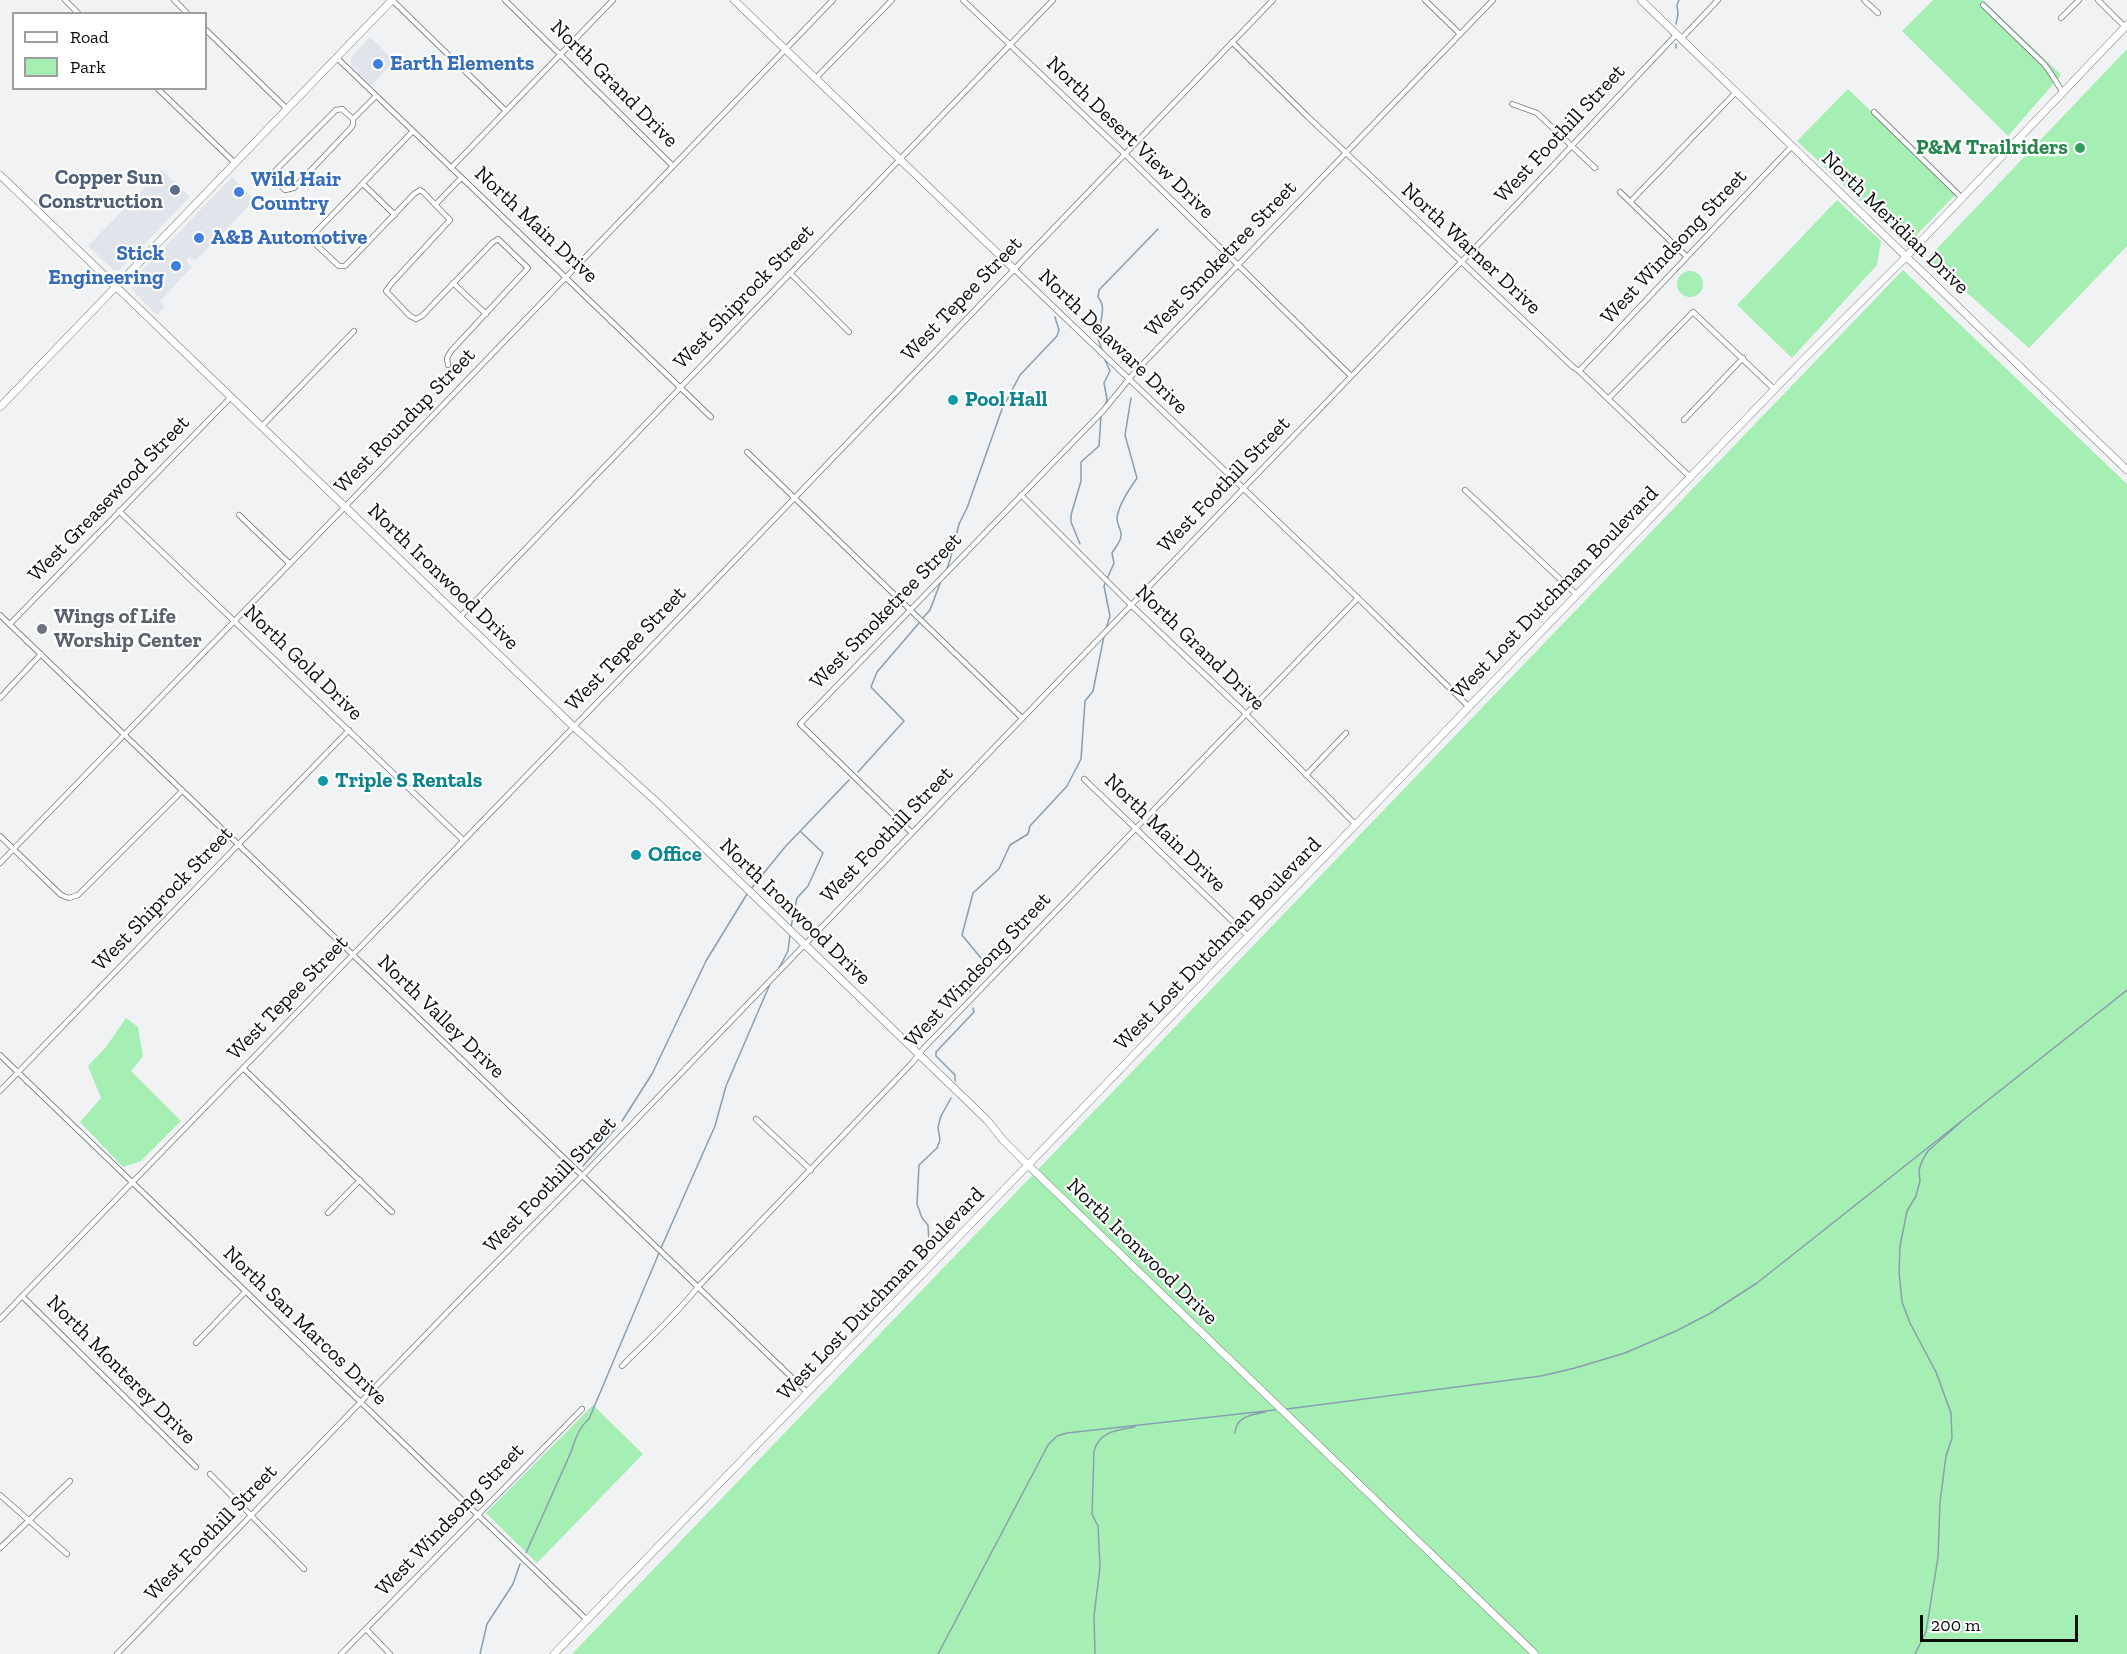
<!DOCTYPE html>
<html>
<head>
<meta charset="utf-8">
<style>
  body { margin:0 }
  #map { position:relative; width:2127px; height:1654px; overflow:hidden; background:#f1f2f3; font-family:"Zilla Slab",serif }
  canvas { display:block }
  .legend { position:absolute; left:12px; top:12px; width:195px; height:78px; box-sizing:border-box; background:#fff; border:2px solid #9e9e9e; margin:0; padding:8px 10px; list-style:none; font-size:18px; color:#0c0c0c }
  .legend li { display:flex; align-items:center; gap:12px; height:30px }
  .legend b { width:30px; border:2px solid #9e9e9e }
  .scale { position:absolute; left:1920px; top:1615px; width:158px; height:27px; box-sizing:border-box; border:3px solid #0c0c0c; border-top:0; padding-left:8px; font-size:18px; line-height:21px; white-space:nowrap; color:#0c0c0c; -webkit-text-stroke:4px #fff; paint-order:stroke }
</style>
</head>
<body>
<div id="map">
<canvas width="2127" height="1654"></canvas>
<ul class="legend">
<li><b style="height:8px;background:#fff"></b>Road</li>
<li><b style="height:16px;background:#a5efb4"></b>Park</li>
</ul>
<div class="scale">200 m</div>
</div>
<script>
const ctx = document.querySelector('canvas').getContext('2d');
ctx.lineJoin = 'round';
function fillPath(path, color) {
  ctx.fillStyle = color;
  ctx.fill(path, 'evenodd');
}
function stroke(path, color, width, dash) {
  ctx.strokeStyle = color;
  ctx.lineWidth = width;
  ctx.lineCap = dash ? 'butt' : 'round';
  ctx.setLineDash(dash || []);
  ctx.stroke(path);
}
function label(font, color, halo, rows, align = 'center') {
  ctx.font = font + ' "Zilla Slab",serif';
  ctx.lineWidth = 4.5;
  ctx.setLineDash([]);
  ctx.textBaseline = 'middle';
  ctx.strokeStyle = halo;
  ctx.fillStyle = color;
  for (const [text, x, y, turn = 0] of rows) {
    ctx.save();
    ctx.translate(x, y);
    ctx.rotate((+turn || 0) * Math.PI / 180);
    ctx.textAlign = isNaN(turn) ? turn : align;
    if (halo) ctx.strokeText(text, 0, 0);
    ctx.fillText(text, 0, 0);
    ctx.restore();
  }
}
fillPath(new Path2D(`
  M370,37L395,61L371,85L351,65V57Z
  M162,170L190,197L119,270H113L88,246Z
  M232,177L255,200L195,261L190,256L186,260L192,267L160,301L165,307L157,315L132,290V281Z`), '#e0e5eb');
fillPath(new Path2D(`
  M1933,0H1983L2061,75L2008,136L1902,31Z
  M2127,49V246L2029,348L1928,258Z
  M1848,89L1956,194L1907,245L1797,141Z
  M1837,200L1881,241L1877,265L1792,358L1737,305Z
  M1903,270L2127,484V1654H572Z
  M1677 284a13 13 0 1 1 26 0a13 13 0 1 1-26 0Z
  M126,1018L138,1027L143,1056L131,1071L181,1121L141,1161L123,1167L80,1122L101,1098L88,1066L106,1047Z
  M593,1405L643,1454L537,1563L486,1513Z`), '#a5efb4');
stroke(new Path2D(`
  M1676,24L1678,14L1677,5L1679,0
  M1676,44V48
  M1102,350L1098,339L1100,336C1098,321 1108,309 1098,297L1099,290L1158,229
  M1105,406L1107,399L1104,383L1110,371L1105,360
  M1080,544L1071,522V515L1081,481V462L1099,446L1101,416
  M946,571L950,560L959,524L967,508L1002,409L1020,375L1057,336L1059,330L1055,317
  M922,619L930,610L941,581
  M1106,629L1110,616L1104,586L1114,563L1112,553C1115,548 1121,541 1121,536C1122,529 1116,524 1117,517C1120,502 1129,490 1137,478L1125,435L1131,398
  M858,772L904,721L871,687L877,672L919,623
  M750,890L785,847L849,780
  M791,927L797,898L808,886L823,853L800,831
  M778,970L788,951L790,935
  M970,992V986L985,963L962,935L973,893L999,869L1010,845L1028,834L1030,826L1067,786L1081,759L1085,701L1093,691L1104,636
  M955,1081V1075L936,1056V1052L974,1012L973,1008
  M622,1121L652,1074L706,961L747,894
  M583,1166L617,1127
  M933,1247L929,1242L928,1225L922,1218L917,1204L919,1165L937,1148L940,1140L938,1127L941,1116L951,1098
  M661,1248L715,1126L726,1086L770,984
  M1287,1409L1541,1376L1575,1368L1625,1353L1676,1331L1709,1314L1757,1283L2127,990
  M1235,1433C1236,1416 1252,1415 1265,1412
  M526,1553L571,1452C575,1440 579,1427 589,1419L659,1253
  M480,1654L487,1624L513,1584L520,1564
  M938,1654L1048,1445L1057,1436L1067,1433L1275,1410
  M1095,1654L1094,1616L1100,1567L1098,1526L1092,1514L1094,1451C1100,1431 1117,1430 1135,1427
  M1915,1654L1926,1632L1938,1557L1940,1502L1946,1456L1952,1438L1951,1413L1936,1372L1910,1323L1902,1302L1899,1272L1900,1246L1907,1211L1916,1196L1920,1181L1919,1170L1922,1161L1928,1151L1962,1121`), '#899eaf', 1.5);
const street = new Path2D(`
  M65,0L79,14
  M174,0L188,14
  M392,0L506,111
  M505,0L673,166
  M963,0L1130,159L1351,376
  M1425,0L1460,34
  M1864,0L1878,13
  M2098,0L2125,27
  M1983,5L2042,62C2051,71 2055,82 2063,92
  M2061,18L2079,0
  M206,30L287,109
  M1681,39L1718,0
  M1232,42L1307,116L1573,367L1579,371L1690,477
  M337,58L711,417
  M815,79L892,0
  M157,88L235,163
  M1512,104L1537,113L1595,168
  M1874,112L1962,198
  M353,119V125L350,129L294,188L285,190L273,178L275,171L336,110L342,109L353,119L376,96
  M413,131L315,233L311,240L339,266H345L414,194L420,190L423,192L450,220L391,284L386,291L410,316L416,319L422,316L492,243L498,239L528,268L451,351L447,358L448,365
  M451,168L613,0
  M363,184L395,215
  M1620,192L1686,256
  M1630,202L1736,92
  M436,204L461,178
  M1014,269L1358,598L1469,707
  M790,273L849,332
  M453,283L486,314
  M1579,371L1792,146
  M1609,398L1693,312L1774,389
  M1684,420L1743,358
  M262,426L354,331
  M747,452L1022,718
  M1465,490L1577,595
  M1021,495L1131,605L1241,709L1356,825
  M119,511L463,840
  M239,515L290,564
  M0,615L808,1393
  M460,617L1053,0
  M10,624L231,397
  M0,698L41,654
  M1306,775L1346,733
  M1084,779L1248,936
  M912,833L800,724L1103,411L1134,373L1493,0
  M0,836L61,895L69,898L78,895L182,791
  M0,863L340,512L833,0
  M0,1055L587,1620
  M243,1068L392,1212
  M0,1091L349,730
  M756,1119L811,1170
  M328,1213L360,1180
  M22,1296L196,1467
  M0,1319L684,613L1273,0
  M196,1343L245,1292
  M622,1366C648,1340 675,1316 698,1287L912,1063L924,1048L1358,598
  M210,1474L304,1569
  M0,1495L67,1554
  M0,1548L70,1481
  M366,1629L390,1654
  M117,1654L468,1291L587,1171L1516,205L1676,35
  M341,1654L582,1409`);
const secondary = new Path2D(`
  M734,0L1014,269
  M1641,0L2127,470
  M0,175L574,727L660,805L987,1120L1003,1140L1028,1165L1535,1654
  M0,407L392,0
  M554,1654L1028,1165L1798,365L1902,261L2127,25`);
stroke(street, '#78797a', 6);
stroke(secondary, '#78797a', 8);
stroke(street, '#fff', 4.5);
stroke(secondary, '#fff', 7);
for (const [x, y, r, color] of [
  [378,64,6,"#3f7fe0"],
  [2080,148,6,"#2e9e5b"],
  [175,190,6,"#5c6f8a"],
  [239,192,6,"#3f7fe0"],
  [199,238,6,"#3f7fe0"],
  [176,266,6,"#3f7fe0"],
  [953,400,6,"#0f9aa8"],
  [42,629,6,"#6b7280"],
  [323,781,6,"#0f9aa8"],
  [636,855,6,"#0f9aa8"]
]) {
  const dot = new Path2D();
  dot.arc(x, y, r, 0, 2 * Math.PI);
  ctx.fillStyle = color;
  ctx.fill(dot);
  stroke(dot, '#fff', 2);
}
label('bold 21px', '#366cbe', '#fff', [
  ["Earth Elements",390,64],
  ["Wild Hair",251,180],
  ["Country",251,204],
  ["A&B Automotive",211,238],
  ["Stick",164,254,"right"],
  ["Engineering",164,278,"right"]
], 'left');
label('21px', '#0c0c0c', '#fff', [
  ["North Grand Drive",614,84,45],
  ["West Foothill Street",1560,134,-47],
  ["North Desert View Drive",1130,138,44],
  ["North Meridian Drive",1895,223,44],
  ["North Main Drive",536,225,43],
  ["West Windsong Street",1674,247,-47],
  ["North Warner Drive",1471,249,43],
  ["West Smoketree Street",1221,259,-46],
  ["West Shiprock Street",744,297,-46],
  ["West Tepee Street",962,299,-46],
  ["North Delaware Drive",1113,342,44],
  ["West Roundup Street",405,421,-46],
  ["West Foothill Street",1224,485,-46],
  ["West Greasewood Street",109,499,-46],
  ["North Ironwood Drive",443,577,44],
  ["West Lost Dutchman Boulevard",1555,593,-46],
  ["West Smoketree Street",886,611,-46],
  ["North Grand Drive",1200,648,44],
  ["West Tepee Street",626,649,-46],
  ["North Gold Drive",303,663,44],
  ["North Main Drive",1165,833,44],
  ["West Foothill Street",887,835,-46],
  ["West Shiprock Street",163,899,-46],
  ["North Ironwood Drive",795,912,44],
  ["West Lost Dutchman Boulevard",1218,944,-46],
  ["West Windsong Street",978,970,-47],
  ["West Tepee Street",288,998,-46],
  ["North Valley Drive",441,1017,44],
  ["West Foothill Street",550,1185,-46],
  ["North Ironwood Drive",1142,1252,44],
  ["West Lost Dutchman Boulevard",881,1294,-46],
  ["North San Marcos Drive",305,1326,44],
  ["North Monterey Drive",121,1370,45],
  ["West Windsong Street",450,1520,-46],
  ["West Foothill Street",211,1533,-46]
]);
label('bold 21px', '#27864d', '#fff', [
  ["P&M Trailriders",2068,148]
], 'right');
label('bold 21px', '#4e5e75', '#fff', [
  ["Copper Sun",163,178],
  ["Construction",163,202]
], 'right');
label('bold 21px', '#0d838f', '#fff', [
  ["Pool Hall",965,400],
  ["Triple S Rentals",335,781],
  ["Office",648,855]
], 'left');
label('bold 21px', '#5b616d', '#fff', [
  ["Wings of Life",54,617],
  ["Worship Center",54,641]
], 'left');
</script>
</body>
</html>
